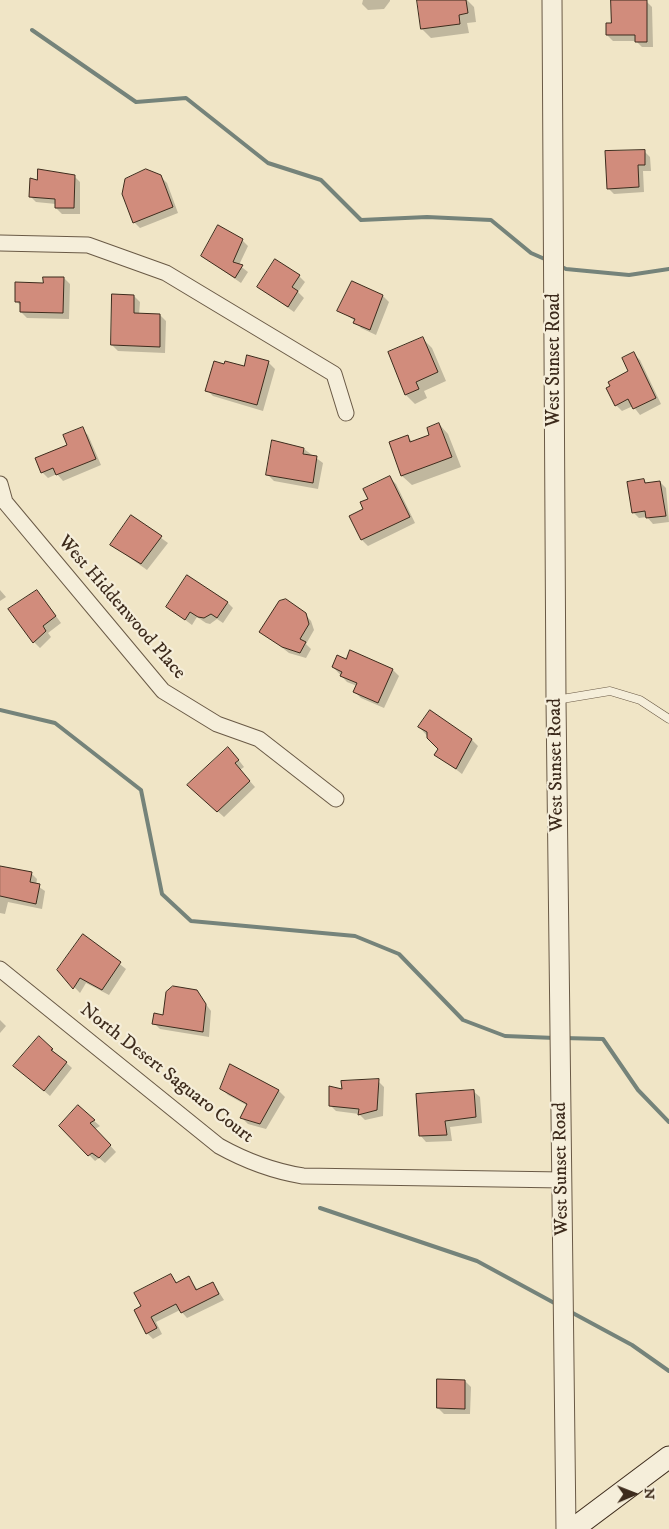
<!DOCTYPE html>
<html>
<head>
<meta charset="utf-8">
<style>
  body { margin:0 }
  #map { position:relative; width:669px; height:1529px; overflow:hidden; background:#f0e5c6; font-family:"IM FELL DW Pica",serif }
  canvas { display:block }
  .north { position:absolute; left:609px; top:1469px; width:50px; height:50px; -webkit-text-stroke:4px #f5eeda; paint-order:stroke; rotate:89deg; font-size:14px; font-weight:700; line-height:20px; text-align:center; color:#3d2b1c }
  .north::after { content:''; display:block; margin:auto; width:18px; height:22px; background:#3d2b1c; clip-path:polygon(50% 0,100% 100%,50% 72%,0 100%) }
</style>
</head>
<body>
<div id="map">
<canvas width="669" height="1529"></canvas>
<div class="north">N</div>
</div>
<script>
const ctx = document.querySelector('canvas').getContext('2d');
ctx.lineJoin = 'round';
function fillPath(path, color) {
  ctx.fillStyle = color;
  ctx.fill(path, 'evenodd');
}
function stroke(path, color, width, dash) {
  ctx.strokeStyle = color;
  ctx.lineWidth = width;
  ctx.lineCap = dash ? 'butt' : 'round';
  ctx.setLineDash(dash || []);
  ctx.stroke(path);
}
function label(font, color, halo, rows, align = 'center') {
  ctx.font = font + ' "IM FELL DW Pica",serif';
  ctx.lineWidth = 4.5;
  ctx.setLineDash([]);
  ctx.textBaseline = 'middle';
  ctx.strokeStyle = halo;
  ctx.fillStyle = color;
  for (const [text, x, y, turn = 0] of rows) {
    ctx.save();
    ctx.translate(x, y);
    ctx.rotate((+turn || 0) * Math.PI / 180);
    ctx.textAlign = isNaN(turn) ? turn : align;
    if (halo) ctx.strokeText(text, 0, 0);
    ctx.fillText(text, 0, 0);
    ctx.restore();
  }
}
fillPath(new Path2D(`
  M363,0H390V1L384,9L368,10L362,4Z
  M418,0H467L474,7L476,22L467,23L469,33L431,38L422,29Z
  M646,1L652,7L653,47H642L636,41H613L607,35L613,24Z
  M644,151L650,157L651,171H643L644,192L614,194L608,188Z
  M74,176L80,182V214H62L56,208V204L36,202L30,196L38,182Z
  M160,176L167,183L178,213L140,228L134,222Z
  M242,240L248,246L239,265L248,272L241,283L202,256Z
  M299,276L305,282L298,292L304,298L294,312L259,287Z
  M64,278L70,284L69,319L27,318L21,312L22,307L16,301L44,284Z
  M353,283L383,296L389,302L376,335L361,328L355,321L339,310Z
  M134,296L140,302L139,315H160L166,321L165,353L118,351L112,345Z
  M423,339L432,348L446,381L424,391L427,398L415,404L406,395Z
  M634,354L640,360L661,404L640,415L633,406L622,411L616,405L630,372Z
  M248,356L269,363L275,369L263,411L213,396L207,390L225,365L244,368Z
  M439,424L448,434L461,467L412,485L402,476L390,443L407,437L413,442L431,436Z
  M82,429L88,435L101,465L63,481L57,474L48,478L42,472Z
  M304,449L323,463L318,489L274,481L268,475Z
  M390,478L396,484L415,523L368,546L362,540L365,509L370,499Z
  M644,480L647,484L660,482L666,488L669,522L653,524L647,517L639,518L633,512Z
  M131,516L168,543L147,570L112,545Z
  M0,590L6,597L0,601Z
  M43,598L61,623L48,633L51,637L40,648L34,642Z
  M227,602L233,608L223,623L217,619L210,624L206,623L197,617L192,625L168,607Z
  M305,614L311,621L314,630L306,644L311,649L306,658L289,653L261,631Z
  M347,661L393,670L399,676L384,708L361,698L355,692L357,686L347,682L333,667Z
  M419,727L472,740L478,746L462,774L436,754L439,749Z
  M234,754L244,767L240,770L255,787L224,817L195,791Z
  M0,867L31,873L37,879L36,885L45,891L42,909L8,902L5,914L0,913Z
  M84,936L126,969L109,995L86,983L80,993L58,970Z
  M196,991L211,1011L209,1037L160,1029L154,1023Z
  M0,1020L6,1026L0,1033Z
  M39,1038L72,1068L50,1096L15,1066Z
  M231,1066L279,1091L285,1097L266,1129L248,1124L242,1118L248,1106L228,1095L222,1089Z
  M378,1081L384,1087L383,1116L365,1120L359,1114L336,1111L330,1105L343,1091Z
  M473,1091L480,1097L482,1123L450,1127L452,1141L426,1142L420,1135Z
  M78,1107L100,1126L95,1129L116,1152L105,1163L99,1158L95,1161L61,1126Z
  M171,1275L178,1284L189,1278L198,1290L213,1283L224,1300L187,1318L180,1310L156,1322L162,1334L153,1339L147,1333L143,1307Z
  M465,1381L471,1387L470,1414H444L438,1408Z`), '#0003');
stroke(new Path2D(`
  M32,30L136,102L186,98L268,163L321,180L361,220L427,217L491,220L531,253L547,260
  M560,266L566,269L629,275L669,269
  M0,710L55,723L141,790L162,894L191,921L355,936L399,954L463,1020L505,1036L555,1038
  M564,1038L603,1039L638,1090L669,1122
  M320,1208L477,1261L558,1305
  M569,1311L632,1345L669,1371`), '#75837a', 4);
const building = new Path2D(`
  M417,0H466L468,13L459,15L460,24L421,29Z
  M611,0H647V42H635V35H606V23H611Z
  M645,150V165H638L639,187L607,189L605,151Z
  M38,169L75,175L74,208H55V199L29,197L30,178L37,180Z
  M146,169L161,175L173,207L133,223L122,194L125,179Z
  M218,225L243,239L233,262L243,265L235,278L201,256Z
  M275,259L300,275L292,287L298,291L288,307L257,287Z
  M43,277H64L63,313L20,312V302H15V282L43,283Z
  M352,281L383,295L370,330L353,323L355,319L337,311Z
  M112,294L134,295V313L160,314V347L111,345Z
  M423,337L438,372L416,382L419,389L405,395L388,352Z
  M634,352L656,398L633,409L628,399L615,406L606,388L610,386L608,382L628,371L622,358Z
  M247,355L269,361L257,405L205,391L214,361L224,364L225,361L244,366Z
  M439,423L452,457L401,476L389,442L408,435L410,442L429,435L427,428Z
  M83,427L96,459L56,475L53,468L41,473L35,458L67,445L63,435Z
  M272,440L304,448L303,454L317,456L313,483L266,475Z
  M390,476L410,517L361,540L349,516L363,509L360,502L368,499L363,489Z
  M644,479L645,483L660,481L666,516L646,518L645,511L632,513L627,482Z
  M131,515L162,536L141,564L110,545Z
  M187,575L228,602L217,618L211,614L204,618L198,617L190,612L185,620L166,607Z
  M37,590L56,616L43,626L46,631L33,643L8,609Z
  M286,599L306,613L309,624L300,639L306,642L300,653L282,647L259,632L279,601Z
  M350,650L393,669L378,703L353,692L357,683L340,676L342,672L332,667L337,655L346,659Z
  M430,710L472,739L456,769L434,755L438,749L427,738V732L418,727Z
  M228,747L239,760L235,763L250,781L217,812L187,785Z
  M0,866L32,872L30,882L40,884L36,904L0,896Z
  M83,934L121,962L102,990L80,978L73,989L57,970Z
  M173,986L197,990L206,1004L203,1032L152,1024L154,1013L163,1015L166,992Z
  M39,1036L53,1049L51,1050L67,1062L44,1091L13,1066Z
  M230,1064L279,1090L260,1124L240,1118L247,1104L220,1089Z
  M379,1079L377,1110L358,1115L359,1109L329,1106V1086L342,1089L341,1081Z
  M474,1090L476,1117L445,1121L447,1135L419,1136L416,1094Z
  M78,1105L95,1120L90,1123L111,1145L99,1158L92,1153L88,1156L59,1126Z
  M171,1274L176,1283L189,1276L196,1290L213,1282L219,1294L181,1313L176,1304L151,1317L157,1328L146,1334L134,1310L141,1306L134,1293Z
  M437,1379L465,1380V1409L437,1408Z`);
fillPath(building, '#d18c7c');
stroke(building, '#3d2b1c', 1);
const service = new Path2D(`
  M556,700L610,691L640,700L669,719`);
const minor = new Path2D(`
  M0,243L88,245L166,273L334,374L346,413
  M0,484L5,502L163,691L217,724L259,739L336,799
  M0,969L219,1146C246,1161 272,1171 303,1176L563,1180`);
const tertiary = new Path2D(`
  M552,0L556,700L566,1529`);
const secondary = new Path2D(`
  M573,1529L669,1457`);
stroke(service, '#6a5a46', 9);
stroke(minor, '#6a5a46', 17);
stroke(tertiary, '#6a5a46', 21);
stroke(secondary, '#3d2b1c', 23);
stroke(service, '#f5eeda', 8);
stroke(minor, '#f5eeda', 15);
stroke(tertiary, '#f5eeda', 19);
stroke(secondary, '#f5eeda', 21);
label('19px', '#3d2b1c', '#f5eeda', [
  ["West Sunset Road",555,360,-90],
  ["West Hiddenwood Place",121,608,49],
  ["West Sunset Road",557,765,-91],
  ["North Desert Saguaro Court",166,1074,38],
  ["West Sunset Road",562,1169,-91]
]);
</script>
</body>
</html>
